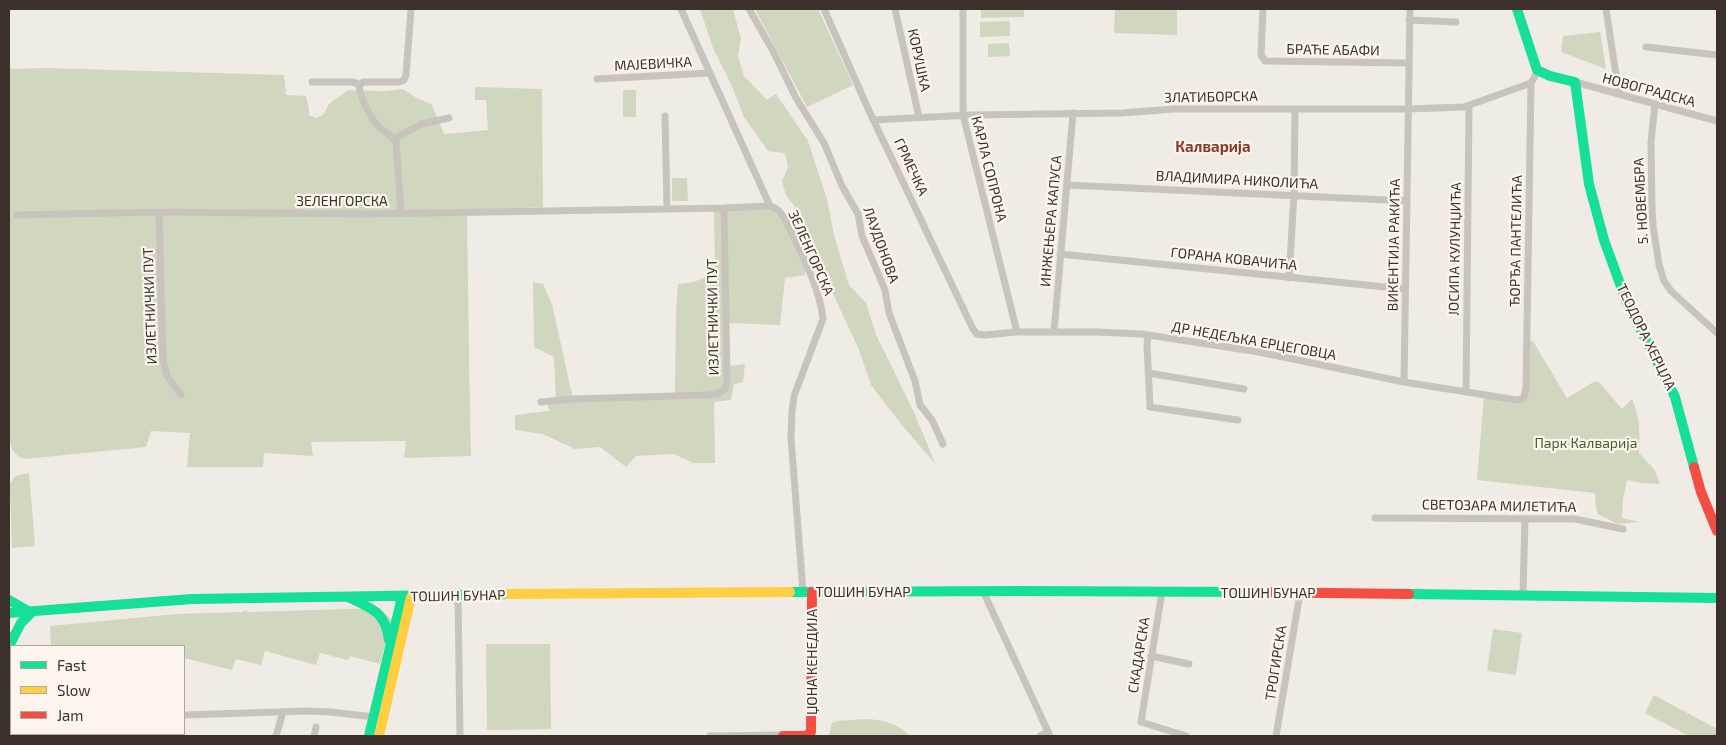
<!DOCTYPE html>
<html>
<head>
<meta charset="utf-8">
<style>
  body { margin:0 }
  #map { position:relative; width:1726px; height:745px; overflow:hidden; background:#f0ebe5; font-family:"Exo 2",sans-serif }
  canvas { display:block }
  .frame { position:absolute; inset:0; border:10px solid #3b302b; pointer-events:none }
  .legend { position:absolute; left:10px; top:645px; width:175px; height:90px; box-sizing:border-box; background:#fbf5ee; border:1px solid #aea6a0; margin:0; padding:6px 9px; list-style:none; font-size:15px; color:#3b302b }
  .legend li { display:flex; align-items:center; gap:10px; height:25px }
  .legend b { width:25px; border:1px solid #aea6a0 }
</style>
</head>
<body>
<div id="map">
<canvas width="1726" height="745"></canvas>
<div class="frame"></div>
<ul class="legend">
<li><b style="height:6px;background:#16e098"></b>Fast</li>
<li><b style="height:6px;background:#ffcf43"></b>Slow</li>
<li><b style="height:6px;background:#f24e42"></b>Jam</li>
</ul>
</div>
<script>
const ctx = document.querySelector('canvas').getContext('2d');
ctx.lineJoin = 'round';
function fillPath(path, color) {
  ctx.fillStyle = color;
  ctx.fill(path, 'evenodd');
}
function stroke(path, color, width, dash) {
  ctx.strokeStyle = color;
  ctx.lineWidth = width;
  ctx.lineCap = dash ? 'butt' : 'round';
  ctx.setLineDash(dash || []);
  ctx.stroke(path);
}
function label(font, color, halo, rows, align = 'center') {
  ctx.font = font + ' "Exo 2",sans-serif';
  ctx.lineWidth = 4.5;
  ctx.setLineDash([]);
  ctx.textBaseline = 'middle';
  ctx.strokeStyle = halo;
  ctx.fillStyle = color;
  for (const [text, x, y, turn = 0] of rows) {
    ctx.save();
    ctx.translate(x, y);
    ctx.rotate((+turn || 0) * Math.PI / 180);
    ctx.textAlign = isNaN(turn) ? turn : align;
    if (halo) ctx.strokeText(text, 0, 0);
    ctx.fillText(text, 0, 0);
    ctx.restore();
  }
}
fillPath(new Path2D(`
  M700,9H733L741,39L738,56L744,76L767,100L776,94L808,141L827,199L834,235L849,285L866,303L877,337L912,408L936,465L901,424L871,385L859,350L821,268L806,243L804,219L786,195L782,181L788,167L785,153L768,151L744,117L732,86L713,48Z
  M755,9H818L853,85L807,107Z
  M981,9H1024V17L981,18Z
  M1115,9H1177V35L1114,33Z
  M1010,21V36L980,37V22Z
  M1600,32L1606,69L1561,52L1563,36Z
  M1009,43L1010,56L988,57V44Z
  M45,68L284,75L286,95L306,96L309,110V115L316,118L323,115L329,104L348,90L384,91L403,89L415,97L432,105L444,134L488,130L486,100H475V87L542,89L543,207L467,210L469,361L471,456L404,458L406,441L311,442L313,456L264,453L263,467H187L190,433L151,431L146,447L24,459C8,453 11,440 9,426V69Z
  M623,90H636V117H623Z
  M672,178H687L688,201H672Z
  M714,208L777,209L806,266L805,275L785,278L780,325L728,323L730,366L745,364L743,382L734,384L731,400L714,402L715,463H693L674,454L636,456L626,467L600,447L575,449L543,434L515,430V415L549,411L547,400L556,399L554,357L534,347L533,282L543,284L552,304L573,399L675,396L676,312L678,284L694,282L715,273Z
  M1530,340L1533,341L1567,398L1595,381L1600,383L1622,409L1632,399C1640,417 1640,433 1639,453L1654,469L1660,484L1642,483L1627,480L1623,499L1622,518L1639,522L1618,524L1598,514L1596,508L1595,493L1477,480L1484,395L1523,399L1526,342Z
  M29,473L35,546L12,548L10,484L15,476Z
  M380,608L392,620L380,664L350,656L348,660L320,653L316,665L265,651L261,665L236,659L232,670L184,658V646H51L50,626L176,614L243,612L244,610L249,612Z
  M1493,629L1522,633L1516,675L1487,671Z
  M486,644H550L551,729L487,730Z
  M1654,695L1717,729V736H1689L1645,713Z
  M865,719C886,720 895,723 911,736H829L832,723L837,721Z`), '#d1d6bf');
stroke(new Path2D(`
  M681,9L770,206
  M749,9L773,51L796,98L824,143L842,186L858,214L862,236L885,290L889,313L915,381L920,405L932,420L943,444
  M824,9L870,113L973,329L977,334L985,335L1017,332H1096L1142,334L1259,352L1404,382L1517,400L1523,399L1526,389L1531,83
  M895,9L919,117
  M963,9V115L1017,332
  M1263,9L1261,55L1265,61L1408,63
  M1606,9L1619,94
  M1409,20L1456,22
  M1646,47L1717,55
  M597,79L710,73
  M312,82H353L360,85
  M1575,82L1717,121
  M1655,104L1651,142L1652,210L1653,225L1659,265L1664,281L1671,291L1717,333
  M665,116L667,208
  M874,120L970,115L1122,113L1174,109H1408L1464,107L1531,83L1538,71
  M394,139L421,124L449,118
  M1067,185L1407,201
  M159,212L163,359L167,376L181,395
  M401,213L396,142C392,135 384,132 378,126C370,117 361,99 359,86L363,82H399L404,80L406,75L411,9
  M17,215L159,212L367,214L724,208L770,206L777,209L784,217C798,246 820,287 823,319L794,396L792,411L791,438L803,592
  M1060,254L1405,289
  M1289,278L1294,195L1295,109
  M1054,332L1073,113
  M1148,335L1147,345L1150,407L1238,420
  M1148,373L1244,389
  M1404,382L1410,9
  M1466,392L1469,106
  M541,402L573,399L707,395L719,393L725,389L727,381L724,208
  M1375,518L1575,519L1623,529
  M983,591L1050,736
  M1162,592L1141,722L1186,736
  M1523,595L1525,519
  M458,596L460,736
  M1151,656L1189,664
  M184,715L307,711L330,712L374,717
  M276,736L283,712
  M314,736L316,727
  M710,736L783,735
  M1040,736L1048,732
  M1276,736L1300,593`), '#c9c3be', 7);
stroke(new Path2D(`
  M1517,9L1537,70L1550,76L1575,82L1589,184L1604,240L1627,303L1675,397L1694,467
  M790,592L1020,591L1248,592
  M1409,594L1717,598
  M350,598C372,608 386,613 389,640
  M9,600L28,611
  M9,613L192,599L507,594
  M9,646L21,623L32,612
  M369,736L402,597`), '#16e098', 10);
stroke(new Path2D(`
  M507,594L790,592
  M9,686V729
  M379,736L411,597`), '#ffcf43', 10);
stroke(new Path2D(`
  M1694,467L1701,492L1717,531
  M1248,592L1409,594
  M783,736H806L811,732L812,592`), '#f24e42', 10);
label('14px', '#3b302b', '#fbf5ee', [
  ["БРАЋЕ АБАФИ",1333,50,1],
  ["КОРУШКА",919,60,78],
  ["МАЈЕВИЧКА",653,64,-3],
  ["НОВОГРАДСКА",1649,90,15],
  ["ЗЛАТИБОРСКА",1211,97,-1],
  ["ГРМЕЧКА",911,167,65],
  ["КАРЛА СОПРОНА",989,169,76],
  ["ВЛАДИМИРА НИКОЛИЋА",1237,180,3],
  ["ЗЕЛЕНГОРСКА",342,201],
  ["5. НОВЕМБРА",1641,201,-93],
  ["ИНЖЕЊЕРА КАПУСА",1051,221,-85],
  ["ЂОРЂА ПАНТЕЛИЋА",1516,241,-89],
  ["ЛАУДОНОВА",881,245,70],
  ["ВИКЕНТИЈА РАКИЋА",1394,245,-89],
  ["ЈОСИПА КУЛУНЏИЋА",1455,249,-89],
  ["ЗЕЛЕНГОРСКА",811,253,66],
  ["ГОРАНА КОВАЧИЋА",1234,259,6],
  ["ИЗЛЕТНИЧКИ ПУТ",150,306,-92],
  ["ИЗЛЕТНИЧКИ ПУТ",713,317,-91],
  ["ТЕОДОРА ХЕРЦЛА",1646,337,64],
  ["ДР НЕДЕЉКА ЕРЦЕГОВЦА",1254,341,10],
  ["СВЕТОЗАРА МИЛЕТИЋА",1499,506,1],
  ["ТОШИН БУНАР",863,592],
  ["ТОШИН БУНАР",1268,593],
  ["ТОШИН БУНАР",458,596,-1],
  ["СКАДАРСКА",1139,655,-81],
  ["ЏОНА КЕНЕДИЈА",812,662,-90],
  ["ТРОГИРСКА",1276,663,-81]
]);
label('14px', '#4a5a2e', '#fbf5ee', [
  ["Парк Калварија",1586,443]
]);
label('bold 15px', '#8c3b22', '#fbf5ee', [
  ["Калварија",1213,147]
]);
</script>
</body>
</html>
